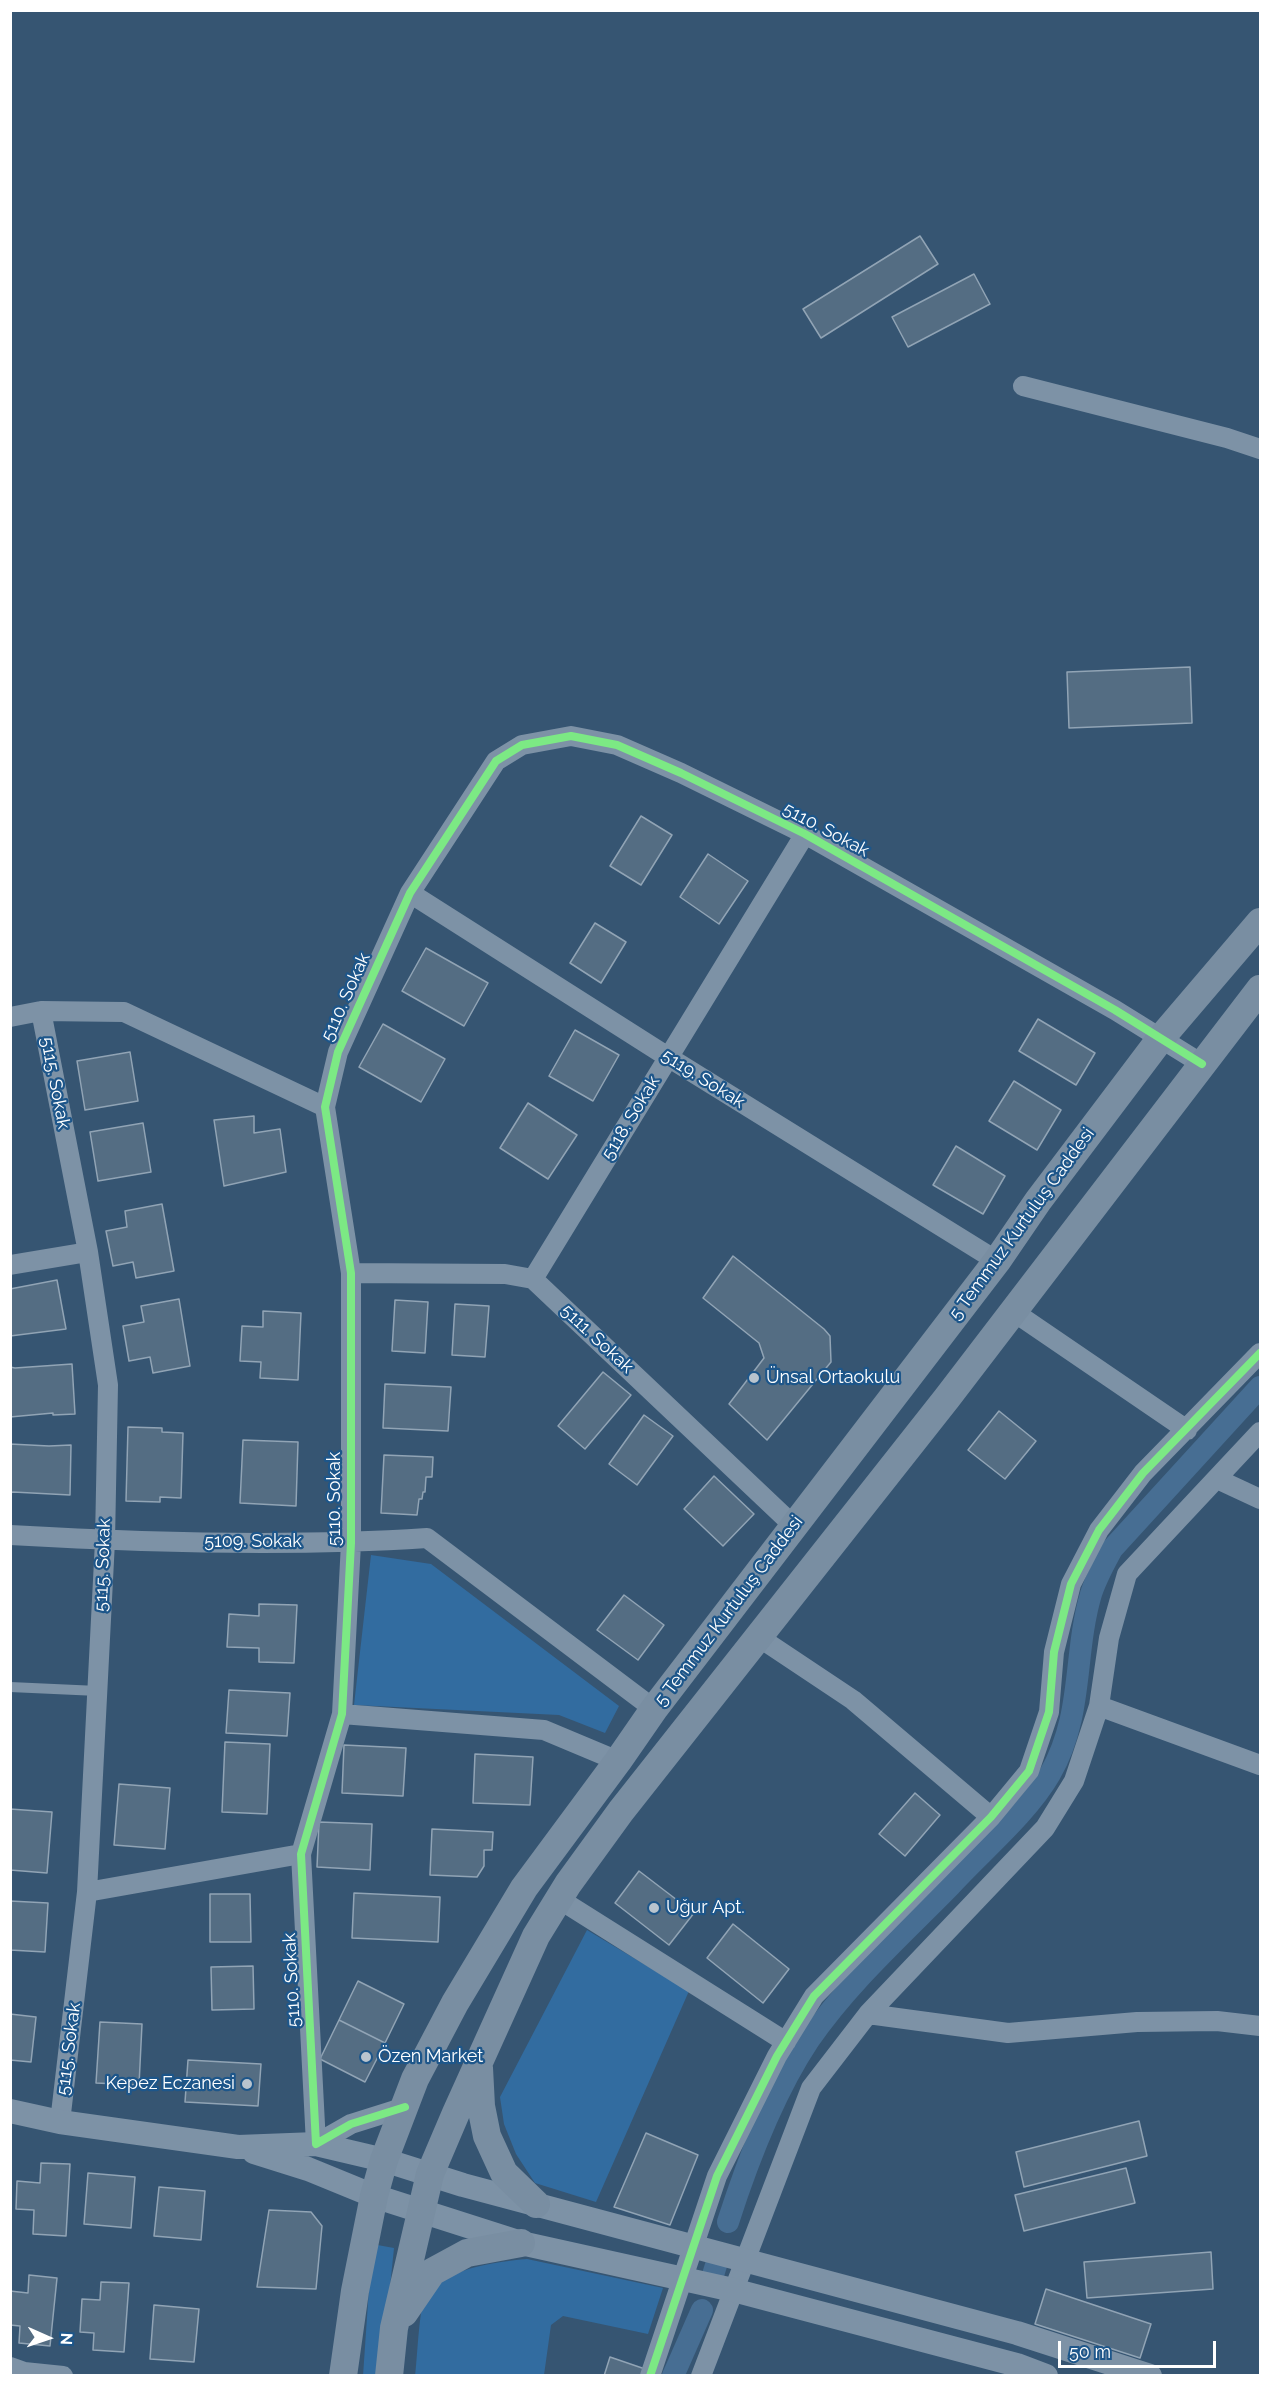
<!DOCTYPE html>
<html>
<head>
<meta charset="utf-8">
<style>
  body { margin:0 }
  #map { position:relative; width:1271px; height:2386px; overflow:hidden; background:#365572; font-family:Raleway,sans-serif }
  canvas { display:block }
  .frame { position:absolute; inset:0; border:12px solid #fff; pointer-events:none }
  .north { position:absolute; left:18px; top:2308px; width:60px; height:60px; -webkit-text-stroke:4px #1d568a; paint-order:stroke; rotate:93deg; font-size:16px; font-weight:700; line-height:24px; text-align:center; color:#fff }
  .north::after { content:''; display:block; margin:auto; width:21px; height:27px; background:#fff; clip-path:polygon(50% 0,100% 100%,50% 72%,0 100%) }
  .scale { position:absolute; left:1058px; top:2341px; width:158px; height:27px; box-sizing:border-box; border:3px solid #fff; border-top:0; padding-left:8px; font-size:18px; line-height:21px; white-space:nowrap; color:#fff; -webkit-text-stroke:4px #1d568a; paint-order:stroke }
</style>
</head>
<body>
<div id="map">
<canvas width="1271" height="2386"></canvas>
<div class="frame"></div>
<div class="north">N</div>
<div class="scale">50 m</div>
</div>
<script>
const ctx = document.querySelector('canvas').getContext('2d');
ctx.lineJoin = 'round';
function fillPath(path, color) {
  ctx.fillStyle = color;
  ctx.fill(path, 'evenodd');
}
function stroke(path, color, width, dash) {
  ctx.strokeStyle = color;
  ctx.lineWidth = width;
  ctx.lineCap = dash ? 'butt' : 'round';
  ctx.setLineDash(dash || []);
  ctx.stroke(path);
}
function label(font, color, halo, rows, align = 'center') {
  ctx.font = font + ' Raleway,sans-serif';
  ctx.lineWidth = 4.5;
  ctx.setLineDash([]);
  ctx.textBaseline = 'middle';
  ctx.strokeStyle = halo;
  ctx.fillStyle = color;
  for (const [text, x, y, turn = 0] of rows) {
    ctx.save();
    ctx.translate(x, y);
    ctx.rotate((+turn || 0) * Math.PI / 180);
    ctx.textAlign = isNaN(turn) ? turn : align;
    if (halo) ctx.strokeText(text, 0, 0);
    ctx.fillText(text, 0, 0);
    ctx.restore();
  }
}
fillPath(new Path2D(`
  M371,1555L431,1564L619,1706L605,1733L559,1715L354,1705Z
  M587,1930L689,1991L596,2202L535,2183L516,2154L504,2124L500,2097Z
  M372,2244L394,2248L381,2375L363,2376Z
  M527,2259L663,2288L648,2334L563,2316L551,2325L544,2375L415,2376C417,2362 419,2311 424,2301C440,2268 495,2262 527,2259Z`), '#326ca0');
stroke(new Path2D(`
  M728,2222C748,2160 773,2094 809,2040C848,1983 902,1935 950,1886C981,1852 1027,1814 1050,1774C1084,1715 1073,1655 1091,1594C1096,1578 1104,1564 1112,1549L1260,1387
  M713,2275L717,2262
  M673,2376L702,2310`), '#476e93', 22);
const building = new Path2D(`
  M920,236L938,264L821,338L803,309Z
  M974,274L990,304L908,347L892,317Z
  M1190,667L1192,723L1069,728L1067,672Z
  M641,816L672,835L641,885L610,866Z
  M708,854L748,881L719,924L680,897Z
  M595,923L626,942L601,983L570,963Z
  M426,948L488,983L464,1026L402,991Z
  M1038,1019L1095,1053L1076,1085L1019,1051Z
  M383,1024L445,1059L421,1102L359,1067Z
  M575,1030L619,1055L593,1101L549,1076Z
  M130,1052L138,1101L85,1110L77,1061Z
  M1014,1081L1061,1110L1037,1150L989,1121Z
  M528,1103L577,1135L548,1179L500,1148Z
  M254,1116V1133L280,1129L286,1172L224,1186L214,1120Z
  M143,1123L151,1172L98,1181L90,1132Z
  M956,1146L1005,1176L983,1214L933,1185Z
  M162,1204L174,1271L136,1278L133,1262L113,1266L106,1231L127,1227L125,1211Z
  M733,1256L824,1329L830,1336L831,1362L767,1440L729,1404L764,1358L759,1343L703,1298Z
  M57,1280L66,1329L10,1336V1289Z
  M179,1299L190,1366L153,1373L150,1357L129,1361L123,1326L144,1322L141,1306Z
  M395,1300L428,1302L425,1353L392,1351Z
  M455,1304L489,1306L485,1357L452,1355Z
  M263,1311L301,1313L298,1380L260,1378L261,1362L240,1361L242,1326L263,1327Z
  M72,1364L75,1414L53,1415V1413L10,1417V1367L15,1368Z
  M603,1372L631,1395L585,1449L558,1426Z
  M385,1384L451,1387L448,1431L383,1428Z
  M999,1411L1036,1441L1005,1479L968,1450Z
  M644,1415L673,1436L637,1485L609,1464Z
  M128,1427L162,1428V1432L183,1433L181,1498L160,1497V1502L126,1501Z
  M243,1440L298,1442L296,1506L240,1503Z
  M10,1444L49,1446L71,1445L70,1495L13,1492L10,1493Z
  M384,1455L433,1457L432,1477H426L425,1492H423L422,1499H419L417,1515L381,1513Z
  M714,1476L754,1514L723,1546L684,1509Z
  M624,1595L664,1625L638,1660L597,1630Z
  M259,1604L297,1605L294,1663L259,1662V1648L227,1647L229,1614L259,1616Z
  M229,1690L290,1693L287,1736L226,1733Z
  M225,1742L270,1744L267,1814L222,1812Z
  M344,1745L406,1748L403,1796L342,1793Z
  M475,1754L533,1757L530,1805L473,1803Z
  M119,1784L170,1788L165,1849L114,1845Z
  M915,1793L940,1815L905,1856L879,1834Z
  M10,1809L52,1812L47,1873L10,1870Z
  M319,1822L372,1824L370,1870L317,1867Z
  M432,1829L493,1832L492,1850H484V1866L477,1877L430,1875Z
  M639,1871L694,1913L669,1945L615,1903Z
  M354,1893L440,1897L438,1942L352,1938Z
  M210,1894H250L251,1942H210Z
  M10,1901L48,1903L45,1952L10,1950Z
  M733,1924L789,1969L763,2003L707,1958Z
  M253,1966L254,2009L212,2010L211,1967Z
  M358,1981L404,2004L385,2043L339,2020Z
  M10,2014L36,2017L31,2062L10,2060Z
  M339,2020L385,2043L365,2082L320,2059Z
  M100,2022L142,2024L139,2085L96,2083Z
  M188,2060L261,2064L258,2106L185,2102Z
  M1139,2121L1147,2156L1024,2187L1016,2152Z
  M646,2133L698,2155L670,2225L614,2207Z
  M41,2163L70,2164L66,2236L33,2234L34,2210L16,2209L17,2181L40,2183Z
  M1126,2168L1135,2203L1024,2231L1015,2195Z
  M88,2173L135,2177L131,2228L84,2224Z
  M159,2187L205,2191L201,2240L154,2236Z
  M269,2210L311,2212L322,2226L316,2289L257,2287Z
  M1211,2252L1213,2289L1087,2298L1084,2262Z
  M29,2275L57,2278L50,2346L19,2343L20,2326L10,2325V2291L28,2293Z
  M101,2282L129,2283L124,2352L93,2350L94,2333L80,2332L82,2299L100,2300Z
  M1046,2289L1151,2324L1140,2358L1035,2324Z
  M154,2305L199,2309L194,2362L150,2359Z
  M610,2357L645,2369L642,2376H604Z`);
fillPath(building, '#546d83');
stroke(building, '#91a4b5', 1.5);
stroke(new Path2D(`
  M10,1687L98,1691`), '#7d92a6', 10);
stroke(new Path2D(`
  M1023,386L1227,438L1260,449
  M410,893L668,1057L997,1261
  M41,1011L88,1252L108,1385L105,1541L87,1892L60,2122
  M10,1017L41,1011L124,1012L325,1107
  M10,1265L88,1252
  M351,1273L505,1274L533,1279L794,1526
  M533,1279L805,834
  M1014,1312L1187,1430
  M1217,1479L1260,1499
  M10,1535C149,1543 289,1547 427,1538L654,1709
  M760,1638L853,1700L991,1817
  M1099,1706L1260,1765
  M342,1714L544,1730L618,1761
  M87,1892L301,1854
  M559,1899L786,2042
  M868,2014L1008,2033L1137,2022L1217,2021L1260,2026
  M405,2107L351,2124L316,2144L301,1854L342,1714L351,1543V1273L325,1107L338,1052L410,893L496,761L522,745L571,736L617,745L681,773L805,834L1115,1010L1202,1064
  M10,2367L24,2372L63,2376
  M650,2376L717,2176L777,2056L814,1996L991,1817L1029,1771L1049,1712L1054,1652L1071,1584L1099,1530L1143,1473L1260,1353
  M701,2376L811,2088L868,2014L1045,1828L1074,1781L1099,1706L1109,1638L1127,1574L1260,1432`), '#7d92a6', 20);
stroke(new Path2D(`
  M10,2111L60,2122L238,2147L316,2144L384,2160L463,2185L1017,2333L1150,2376
  M254,2152L308,2169L374,2196L521,2243L733,2290L1017,2365L1046,2376`), '#7d92a6', 24);
stroke(new Path2D(`
  M479,2068L481,2106L487,2136L504,2173L536,2204
  M404,2313L432,2272L467,2253L521,2243
  M343,2376L355,2291L374,2196L384,2160L415,2079L455,2003L524,1888L618,1761L654,1709L997,1261L1038,1201L1161,1038L1260,922
  M389,2376L394,2328L430,2174L456,2113L536,1936L568,1884L621,1811L947,1398L1260,989`), '#798ea2', 28);
stroke(new Path2D(`
  M405,2107L351,2124L316,2144L301,1854L342,1714L351,1543V1273L325,1107L338,1052L410,893L496,761L522,745L571,736L617,745L681,773L805,834L1115,1010L1202,1064
  M650,2376L717,2176L777,2056L814,1996L991,1817L1029,1771L1049,1712L1054,1652L1071,1584L1099,1530L1143,1473L1260,1353`), '#7ce984', 8);
for (const [x, y, r, color] of [
  [754,1378,6,"#b9c4ce"],
  [654,1908,6,"#b9c4ce"],
  [366,2057,6,"#b9c4ce"],
  [247,2084,6,"#b9c4ce"]
]) {
  const dot = new Path2D();
  dot.arc(x, y, r, 0, 2 * Math.PI);
  ctx.fillStyle = color;
  ctx.fill(dot);
  stroke(dot, '#1d568a', 2);
}
label('18px', '#fff', '#1d568a', [
  ["5110. Sokak",826,830,28],
  ["5110. Sokak",346,997,-66],
  ["5119. Sokak",703,1079,32],
  ["5115. Sokak",55,1083,79],
  ["5118. Sokak",631,1118,-59],
  ["5 Temmuz Kurtuluş Caddesi",1022,1224,-54],
  ["5111. Sokak",597,1339,43],
  ["5110. Sokak",335,1499,-90],
  ["5109. Sokak",253,1542],
  ["5115. Sokak",103,1565,-88],
  ["5 Temmuz Kurtuluş Caddesi",729,1611,-53],
  ["5110. Sokak",292,1980,-93],
  ["5115. Sokak",69,2049,-83]
]);
label('18px', '#fff', '#1d568a', [
  ["Ünsal Ortaokulu",766,1378],
  ["Uğur Apt.",666,1908],
  ["Özen Market",378,2057],
  ["Kepez Eczanesi",235,2084,"right"]
], 'left');
</script>
</body>
</html>
